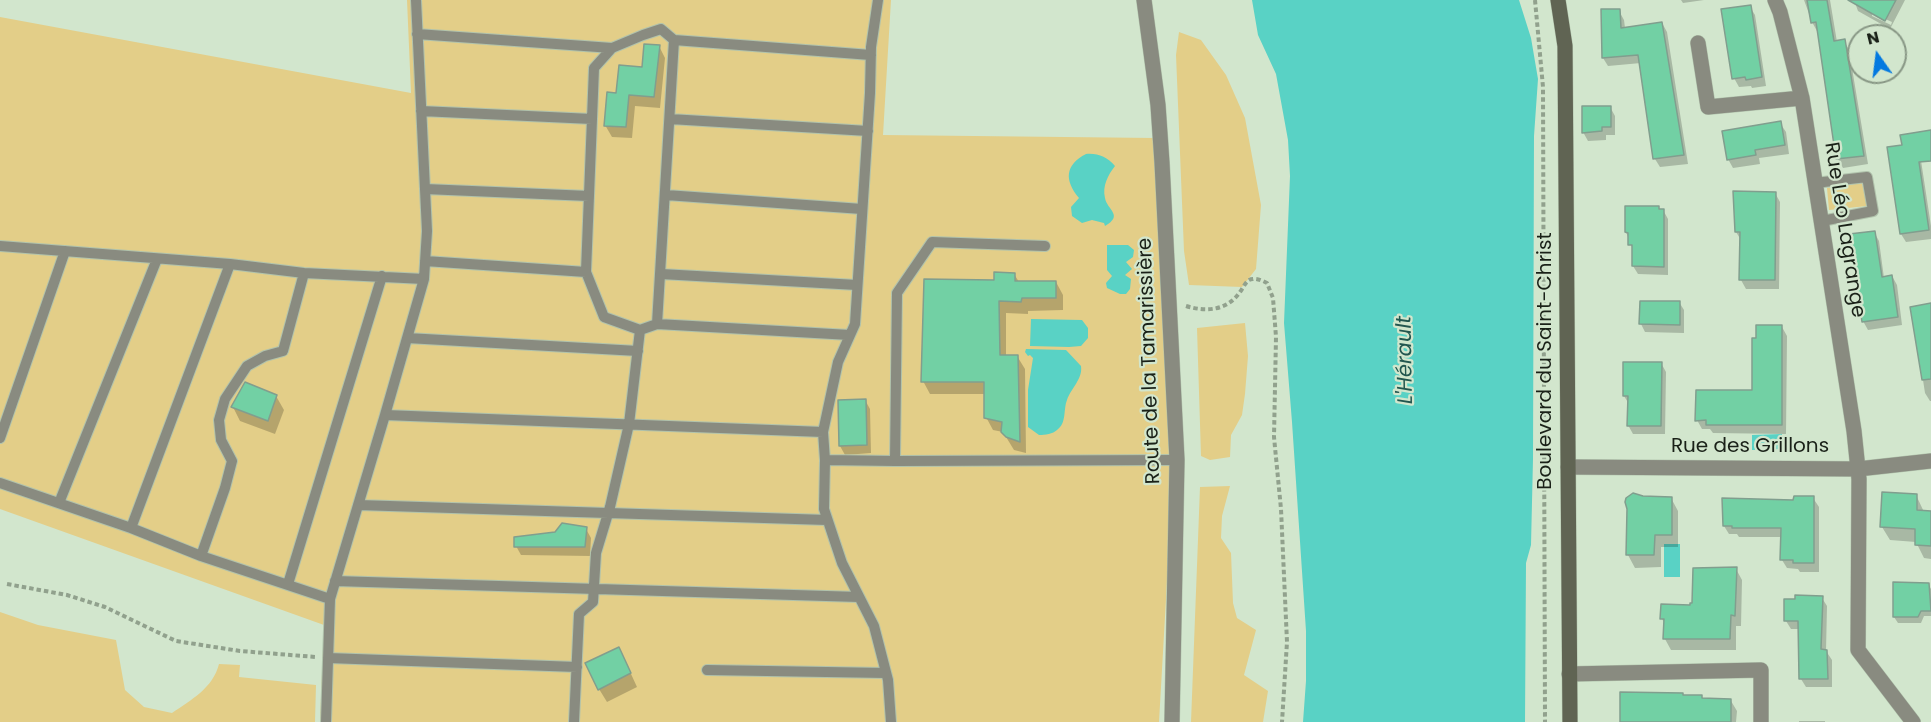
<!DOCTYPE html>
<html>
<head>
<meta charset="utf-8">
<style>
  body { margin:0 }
  #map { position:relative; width:1931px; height:722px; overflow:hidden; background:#d2e6cd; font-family:Poppins,sans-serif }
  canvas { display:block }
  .north { position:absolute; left:1847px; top:24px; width:60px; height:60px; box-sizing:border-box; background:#d2e6cd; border:2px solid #889785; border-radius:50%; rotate:346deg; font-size:16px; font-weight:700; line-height:24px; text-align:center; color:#1a2118 }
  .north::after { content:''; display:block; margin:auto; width:21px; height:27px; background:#0479e0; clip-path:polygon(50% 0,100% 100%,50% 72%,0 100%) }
</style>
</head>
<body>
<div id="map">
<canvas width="1931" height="722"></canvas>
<div class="north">N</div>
</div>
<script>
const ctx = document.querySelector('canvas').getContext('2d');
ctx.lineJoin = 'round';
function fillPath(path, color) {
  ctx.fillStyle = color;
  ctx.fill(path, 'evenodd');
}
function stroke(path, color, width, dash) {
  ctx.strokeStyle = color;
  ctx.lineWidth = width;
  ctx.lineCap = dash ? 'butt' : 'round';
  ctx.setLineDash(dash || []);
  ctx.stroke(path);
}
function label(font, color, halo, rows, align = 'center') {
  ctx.font = font + ' Poppins,sans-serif';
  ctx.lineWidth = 4.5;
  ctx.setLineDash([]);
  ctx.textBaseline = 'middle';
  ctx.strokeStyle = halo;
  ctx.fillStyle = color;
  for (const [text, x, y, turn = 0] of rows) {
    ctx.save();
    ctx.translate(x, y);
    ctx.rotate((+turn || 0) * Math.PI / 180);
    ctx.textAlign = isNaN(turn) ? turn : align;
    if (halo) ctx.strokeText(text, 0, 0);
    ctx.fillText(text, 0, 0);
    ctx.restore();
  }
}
fillPath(new Path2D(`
  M407,0H891L883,135L1155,138L1173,476L1159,722H320L324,625L0,509V17L411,93Z
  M1179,32L1201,40L1226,75L1245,118L1261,205L1256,269L1242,287L1189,285L1184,251L1176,55Z
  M1862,183L1867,206L1829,210L1827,188Z
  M1245,323L1248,356L1245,394L1242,415L1231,435L1230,457L1210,460L1201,456L1197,328Z
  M1230,486L1222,516L1221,538L1231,553L1233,603L1237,618L1256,630L1244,675L1268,691L1263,722H1191L1200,487Z
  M0,612L38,625L116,640L125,690L144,707L172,713C191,700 213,688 219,664L240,665L239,677L316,685L315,722H0Z`), '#e3ce88');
fillPath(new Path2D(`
  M1252,0H1519L1531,38L1538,79L1534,136L1533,459L1531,545L1526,563L1525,722H1303L1306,681V631L1292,422L1284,323L1290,176L1288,140L1276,74L1258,35Z
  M1086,154C1098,153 1107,157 1115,166C1108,175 1102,186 1105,198C1107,210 1124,215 1105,226L1104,223L1092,220L1082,223L1072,216L1071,207L1079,198C1064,180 1065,165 1086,154Z
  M1107,245H1128L1134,250L1133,257L1126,262L1132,269L1125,275L1131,279L1130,289L1126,294H1120L1107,288L1106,283L1112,276L1107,270Z
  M1031,319L1082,320L1088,328V338L1081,346L1069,347L1030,346Z
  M1026,349L1066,350L1081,366C1083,379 1071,388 1067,400C1063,410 1067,423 1057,430C1053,434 1045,435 1039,435L1028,427V390L1033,358L1030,355L1028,356L1025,352Z
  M1782,434V449L1752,450V435Z
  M1664,544H1680V577H1664Z`), '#59d2c5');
fillPath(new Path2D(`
  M1681,0H1704L1683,3Z
  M1804,0H1830L1837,42L1844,41L1849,50L1868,164L1843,168L1838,159L1819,30L1817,31L1812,22Z
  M1854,0H1905L1890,29L1858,11ZM1872,13L1892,22L1891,25L1872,16Z
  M1750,7L1755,15L1766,86L1752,88L1751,86L1739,87L1734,78Z
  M1619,11L1624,20L1625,28L1662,23L1667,32L1688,164L1660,167L1655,159L1641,63L1608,66L1603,58Z
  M659,46L665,58L660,108L635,106L632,138L612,137L605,125L618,95L643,69Z
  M1610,107L1615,116V135H1606V140L1588,141L1583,132Z
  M1780,123L1786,132L1789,154L1759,158L1760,164L1733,168L1728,159Z
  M1920,154L1931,226V239L1906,242L1901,234Z
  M1775,193L1780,202L1779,289H1746L1741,280V240L1736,232Z
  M1660,210H1663L1668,219V275L1638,274L1633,266L1634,252L1626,232Z
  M1874,232L1879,241L1884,278L1892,276L1897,285L1902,325L1868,330L1863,321Z
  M1014,274L1019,282H1056L1063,295V310L1028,311V314L1006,313V356H1017L1025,369L1026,453L1014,450L1003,432L993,430L986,417V394H930L923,381L995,282Z
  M1679,302L1684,310V333L1645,332L1641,324Z
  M1931,305V401H1930L1925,393L1912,308Z
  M1782,327L1787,336L1786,434L1713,433L1710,429H1702L1697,420L1753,391Z
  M1661,363L1666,372L1665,434H1633L1628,425L1629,404L1624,396Z
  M276,396L284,410L275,434L240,421L233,407Z
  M865,400L870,409L871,453L845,455L840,446Z
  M1916,495L1924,512H1931V559L1924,558L1916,542L1890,540L1882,527Z
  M1642,498H1671L1678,511V547H1661V567L1635,568L1628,555L1629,509Z
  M1813,498L1819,507V572H1800L1798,569L1787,568L1782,560V537H1739L1737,534H1729L1724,526Z
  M586,529L591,538L590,556L521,555L516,546Z
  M1736,569L1742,580L1741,626H1736V650H1671L1665,639V624L1662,619L1691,607Z
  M1928,584L1931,589V616H1924L1921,623H1898L1894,617Z
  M1822,598L1827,606L1826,651L1832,660V687H1806L1801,679L1800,629H1791L1786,621Z
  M626,663L637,687L607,702L599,689Z
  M1683,696L1703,700L1731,701L1737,711L1736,722H1622Z
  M1799,721H1825V722H1799Z`), '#0003');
const building = new Path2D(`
  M1807,0H1827L1834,41L1845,39L1864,156L1836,159L1816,22L1811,23Z
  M1848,0H1896L1885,21Z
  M1751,5L1762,77L1746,80L1745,77L1732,79L1721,9Z
  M1601,9H1620L1621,28L1662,22L1684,155L1653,159L1638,55L1602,58Z
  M644,44L660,45L654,97L629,95L626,127L604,126L607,92L616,93L619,65L642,67Z
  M1582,106H1611V127H1602V131L1582,133Z
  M1781,121L1785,145L1755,150L1756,155L1727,160L1722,131Z
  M1931,130V161L1919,162L1929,230L1900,234L1887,147L1902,145L1900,135Z
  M1733,191L1776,192L1775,280H1739L1740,232H1735Z
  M1625,206H1659V209H1664V267L1632,266V245H1628V233L1625,232Z
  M1875,231L1882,277L1892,275L1898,317L1862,322L1849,234Z
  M994,272L1015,273V281H1056V298H1022L1021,302L999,301L1000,355H1018L1020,442L1006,437L1001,432L1002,422L984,418V382H921L924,279L994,280Z
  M1640,301H1680V325L1639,324Z
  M1931,303V379L1922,380L1910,307Z
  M1756,325H1782V425H1706V420L1695,421L1696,390H1752V338H1756Z
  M1623,362H1662L1661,426H1627L1628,396H1623Z
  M245,382L277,395L268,421L231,407Z
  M866,399L867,445L839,446L838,400Z
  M1882,492L1917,494V510L1931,511V546L1915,545V529L1880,527Z
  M1633,493L1643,496L1672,497V535H1655L1654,555H1626L1627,509L1625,502L1626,498Z
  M1794,496H1814V563H1793V560H1780L1781,528H1732V526H1723L1722,498L1793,500Z
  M562,523L587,527L585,547H514V537L555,532Z
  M1737,567L1735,616L1731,615L1730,639H1663L1664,619H1660L1661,604L1690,605V603H1692L1693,568Z
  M1893,582L1929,583L1931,611H1921L1918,617H1893Z
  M1795,595L1823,596L1821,649L1827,650L1828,679H1799L1798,621H1784V599H1795Z
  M619,647L631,673L598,690L585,663Z
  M1620,692L1683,693V695H1702V698L1731,699V722H1620Z`);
fillPath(building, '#72d0a4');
stroke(building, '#819e8e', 1.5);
const lane = new Path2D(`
  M416,0L427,231L424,279
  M661,29L674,40L657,324L640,330L604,317L586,272L594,68L612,48L643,35Z
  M417,34L612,48
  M674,40L871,55
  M421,111L592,119
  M670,119L868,131
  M1815,183L1867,177L1873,211L1822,221
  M425,189L589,196
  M666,195L862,209
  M0,246L230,264L304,273L424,279L385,415
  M1045,246L932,242L897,293L895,461L1177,460
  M425,261L586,272
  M661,274L857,285
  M657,324L850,335
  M407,338L638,351
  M823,432L838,362L855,324L870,93L871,47L878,0
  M0,438L65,251
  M825,460L824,509L842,563L874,626L888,680L891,722
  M0,483L131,528L201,556L330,599L326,722
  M59,503L157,259
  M358,505L827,520
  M131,528L230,264
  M201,556L225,488L232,461L221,440L219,420L225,399L247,366L265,356L283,351L304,273
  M335,581L859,597
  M288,584L382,276
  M330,599L385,415L823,432L825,460L895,461
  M328,658L577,667
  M707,670L886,673
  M574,722L579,614L593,602L596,553L610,507L629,424L640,330`);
const street = new Path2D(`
  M1144,0L1158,105L1162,163L1177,460L1172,722
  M1775,0L1780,12L1802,98L1854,431L1859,479L1858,650L1913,722
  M1698,43L1708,107L1802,98
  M1568,467L1858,469L1931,461
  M1569,674L1761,670V722`);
const secondary = new Path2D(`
  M1558,0L1565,46L1570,722`);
stroke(lane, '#b1c3ac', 12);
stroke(street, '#b1c3ac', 16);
stroke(secondary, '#b1c3ac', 16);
stroke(new Path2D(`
  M1535,0L1543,87L1545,722
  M1186,306C1206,312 1227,311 1240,292C1244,287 1246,279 1253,279C1257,278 1263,281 1267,283L1273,298L1276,337L1274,437L1281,509L1287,642L1282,722
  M7,584L67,595L105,607L176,641L240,651L316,657`), '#91a18d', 4, [4.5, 3]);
stroke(lane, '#898b80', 10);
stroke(street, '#898b80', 15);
stroke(secondary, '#606453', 15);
label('20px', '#1a2118', '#d2e6cd', [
  ["Rue Léo Lagrange",1844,230,81],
  ["Route de la Tamarissière",1150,361,-92],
  ["Boulevard du Saint-Christ",1546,361,-90],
  ["Rue des Grillons",1750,447]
]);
label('italic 21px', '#22564f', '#d2e6cd', [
  ["L'Hérault",1406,360,-91]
]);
</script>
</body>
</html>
